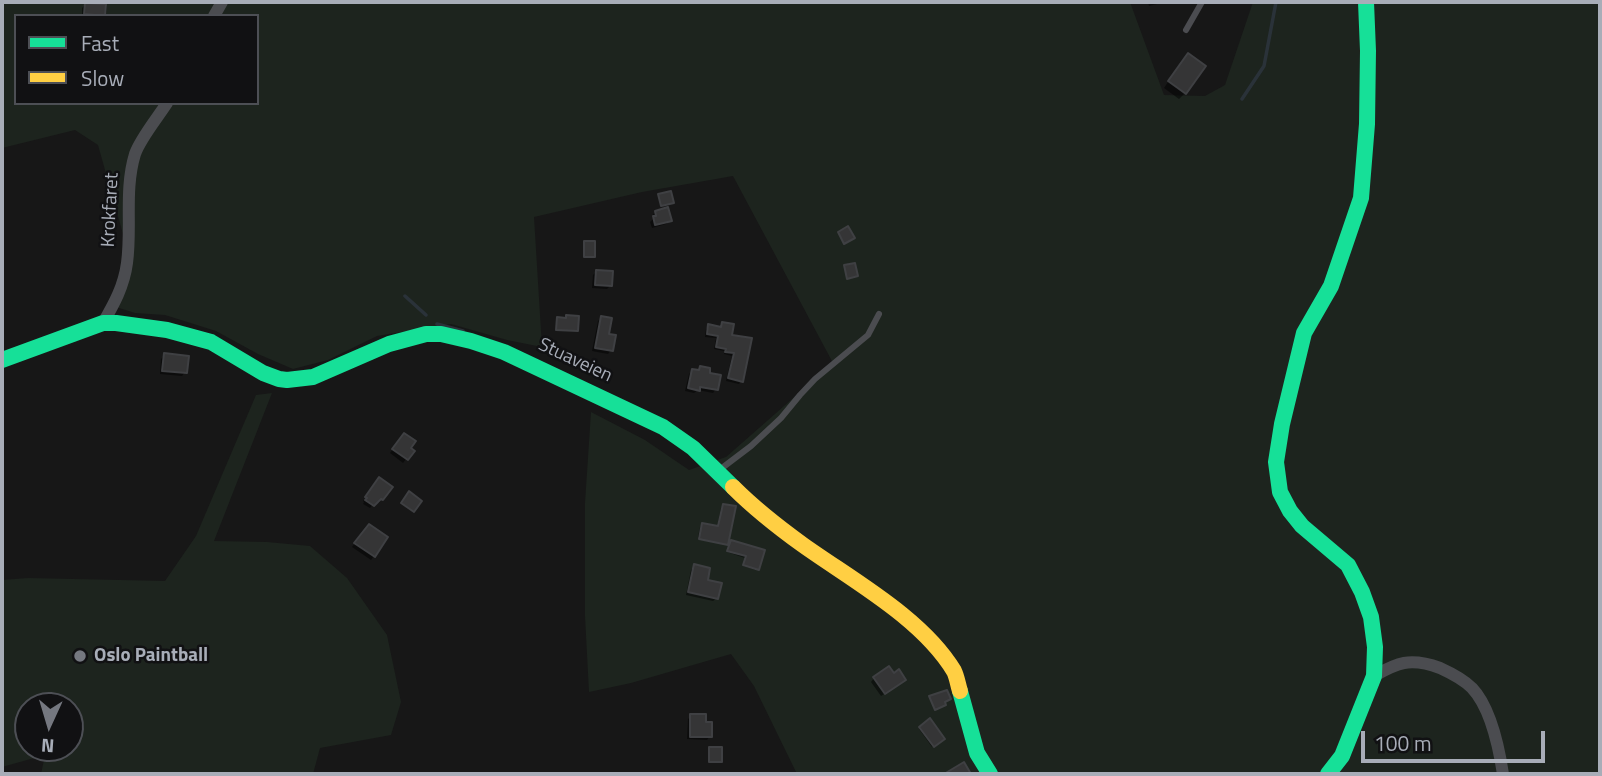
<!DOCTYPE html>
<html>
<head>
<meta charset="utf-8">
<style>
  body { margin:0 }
  #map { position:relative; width:1602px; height:776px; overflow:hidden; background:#171717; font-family:"Titillium Web",sans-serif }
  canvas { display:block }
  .frame { position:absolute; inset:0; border:4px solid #a8adb8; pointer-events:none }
  .legend { position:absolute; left:14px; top:14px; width:245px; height:91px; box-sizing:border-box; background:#111113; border:2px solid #4d4f55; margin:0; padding:9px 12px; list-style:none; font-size:21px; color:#a8adb8 }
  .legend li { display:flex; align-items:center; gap:14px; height:35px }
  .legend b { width:35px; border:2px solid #4d4f55 }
  .north { position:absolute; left:14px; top:692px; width:70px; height:70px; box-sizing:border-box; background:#111113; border:2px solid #4d4f55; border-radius:50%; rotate:184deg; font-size:19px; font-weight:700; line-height:28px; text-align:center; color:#a8adb8 }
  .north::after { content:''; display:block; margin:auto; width:24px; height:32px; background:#757880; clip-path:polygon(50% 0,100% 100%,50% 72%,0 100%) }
  .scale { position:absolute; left:1361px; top:731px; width:184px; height:32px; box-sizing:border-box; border:4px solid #a8adb8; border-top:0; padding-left:9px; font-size:21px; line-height:24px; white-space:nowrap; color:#a8adb8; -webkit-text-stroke:5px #111113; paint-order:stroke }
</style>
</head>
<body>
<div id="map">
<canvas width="1602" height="776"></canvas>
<div class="frame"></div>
<ul class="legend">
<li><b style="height:9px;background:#16e098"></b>Fast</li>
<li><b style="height:9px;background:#ffcf43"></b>Slow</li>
</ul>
<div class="north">N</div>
<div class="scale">100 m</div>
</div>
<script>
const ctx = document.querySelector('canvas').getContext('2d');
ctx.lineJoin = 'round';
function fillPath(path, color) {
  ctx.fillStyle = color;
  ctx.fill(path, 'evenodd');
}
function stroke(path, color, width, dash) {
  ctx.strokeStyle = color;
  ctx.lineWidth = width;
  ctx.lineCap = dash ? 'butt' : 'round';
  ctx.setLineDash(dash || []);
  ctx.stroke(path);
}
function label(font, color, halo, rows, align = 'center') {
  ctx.font = font + ' "Titillium Web",sans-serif';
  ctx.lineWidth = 5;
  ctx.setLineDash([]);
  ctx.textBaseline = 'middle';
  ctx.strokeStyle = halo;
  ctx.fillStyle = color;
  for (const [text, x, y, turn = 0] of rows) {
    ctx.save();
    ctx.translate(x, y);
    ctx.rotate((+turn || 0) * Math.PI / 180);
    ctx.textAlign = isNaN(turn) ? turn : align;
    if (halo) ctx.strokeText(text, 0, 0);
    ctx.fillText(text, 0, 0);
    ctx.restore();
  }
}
fillPath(new Path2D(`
  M2,2H1130L1164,95L1205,96L1225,85L1253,2H1600V774H797L754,686L731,654L631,683L589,692L585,616V503L591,412L645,440L689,470L726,457L833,363L733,176L642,192L534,217L542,347L507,340L451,324L377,336L328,360L293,369L258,354L216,331L165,315L135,313L116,307L125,241L98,145L75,130L2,148ZM16,16H257V103H16Z
  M272,393L214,541L267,542L310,546L347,578L387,635L401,702L391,735L320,748L313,774H41L45,755L2,767V580L28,578L165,581L196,536L256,395ZM70,706V748H28V706Z`), '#1d241e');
fillPath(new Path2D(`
  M1148,2H1160L1157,4L1149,6Z
  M86,4L107,6L106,16H82V8Z
  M1182,61L1185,93L1179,99L1164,88Z
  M655,212L670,221L666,224L652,228L650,222L653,219L652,216Z
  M597,271L610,286L607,289L592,288L593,275Z
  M602,317L611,350L608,354L592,351L598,321Z
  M723,324L730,337L750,340L741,381L739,384L726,381L732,356L724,354V351L714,349L716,338L705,337L706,329L709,326L719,328Z
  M165,355L185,372L182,376L160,374L161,359Z
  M701,368L716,389L713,393L698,390L694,393L685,391L689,374L693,371L697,372Z
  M404,435L408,449L412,451L403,463L390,453Z
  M376,483L382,499L379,503L376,501L370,508L363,504L364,502L363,501Z
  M724,505L727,542L698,537L700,527L703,525L717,527L721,508Z
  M366,530L374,556L371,560L352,547Z
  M730,543L763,552L758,569L756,570L743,566L745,558L727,552Z
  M695,566L717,598L713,601L686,595L691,570Z
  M893,675L901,683L881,696L871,682L874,678Z
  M691,716L710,736L707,740L687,739L688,719Z
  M930,721L943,739L932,747L919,729Z`), '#0007');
stroke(new Path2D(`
  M1242,99L1264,66L1276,2
  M405,296L426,315
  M437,324L463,331`), '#2a3239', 3.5);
const building = new Path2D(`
  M85,3L106,4L105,16L84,14Z
  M1188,53L1206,66L1186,94L1168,81Z
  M671,191L674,203L661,206L658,194Z
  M668,207L672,221L655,225L653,216H656L655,211Z
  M848,226L855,238L844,244L838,232Z
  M584,241H595V257H584Z
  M855,263L858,276L847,279L844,265Z
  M596,270L613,271L612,286L595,285Z
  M566,315L579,316L578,331L556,330L557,317L566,318Z
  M601,316L612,318L609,334L616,335L613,351L595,348Z
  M722,322L734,324L732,335L752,338L743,382L728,378L734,353L725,352L726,349L716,347L718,336L707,334L708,324L721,327Z
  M164,353L189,356L187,373L162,371Z
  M700,366L710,368V373L721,375L718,390L700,387V391L688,388L692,369L699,370Z
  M404,433L416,441L411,448L415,451L408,460L392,449Z
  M379,477L393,487L383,500L381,499L374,506L365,500L367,498L365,497Z
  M409,491L422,501L414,512L401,503Z
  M723,504L736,506L728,545L699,539L702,523L718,526Z
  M369,524L388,537L375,557L354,543Z
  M731,540L765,550L759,570L743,565L746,556L727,551Z
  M694,564L710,568L708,580L722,583L718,599L688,592Z
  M889,666L894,673L899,669L906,680L885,694L873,677Z
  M947,690L951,699L945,702L946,705L935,710L929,696Z
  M690,714H706V722H712V737H690Z
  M930,718L945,739L934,747L919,727Z
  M709,747H722V762H709Z
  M964,762L971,774H944Z`);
fillPath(building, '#353536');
stroke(building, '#3f4043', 2);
stroke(new Path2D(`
  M1186,30L1202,2
  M718,471L751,446L781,418L800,395L815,379L868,335L879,314`), '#4b4c50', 6);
stroke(new Path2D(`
  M214,16L222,2
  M103,323C114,304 124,286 127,263C132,227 124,190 135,154C140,139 158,117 167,103
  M1374,676C1383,671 1393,665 1404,663C1416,661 1429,664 1440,668C1451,673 1464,680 1472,688C1491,708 1499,748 1503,774`), '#4b4c50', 12);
stroke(new Path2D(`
  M2,360L103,323H116L167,330L211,342L263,373L279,379L287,380L313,377L389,344L426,334H441L471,341L504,352L663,427L693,448L733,487
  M960,691L977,753L990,774
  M1328,774L1342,756L1374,676L1375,647L1371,617L1362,592L1348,565L1302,526L1290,511L1280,492L1276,462L1282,424L1304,333L1331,286L1361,198L1367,124L1368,51L1366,2`), '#16e098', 16);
stroke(new Path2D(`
  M733,487C754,508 778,527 803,545C852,580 922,618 954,671C957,677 958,685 960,691`), '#ffcf43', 16);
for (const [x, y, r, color] of [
  [80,656,7,"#757880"]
]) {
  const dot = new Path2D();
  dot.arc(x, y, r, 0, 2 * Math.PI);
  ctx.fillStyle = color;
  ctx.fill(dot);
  stroke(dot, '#111113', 2.5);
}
label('19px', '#a8adb8', '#111113', [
  ["Krokfaret",111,210,-87],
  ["Stuaveien",575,361,25]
]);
label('bold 19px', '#a8adb8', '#111113', [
  ["Oslo Paintball",94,656]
], 'left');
</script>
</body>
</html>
